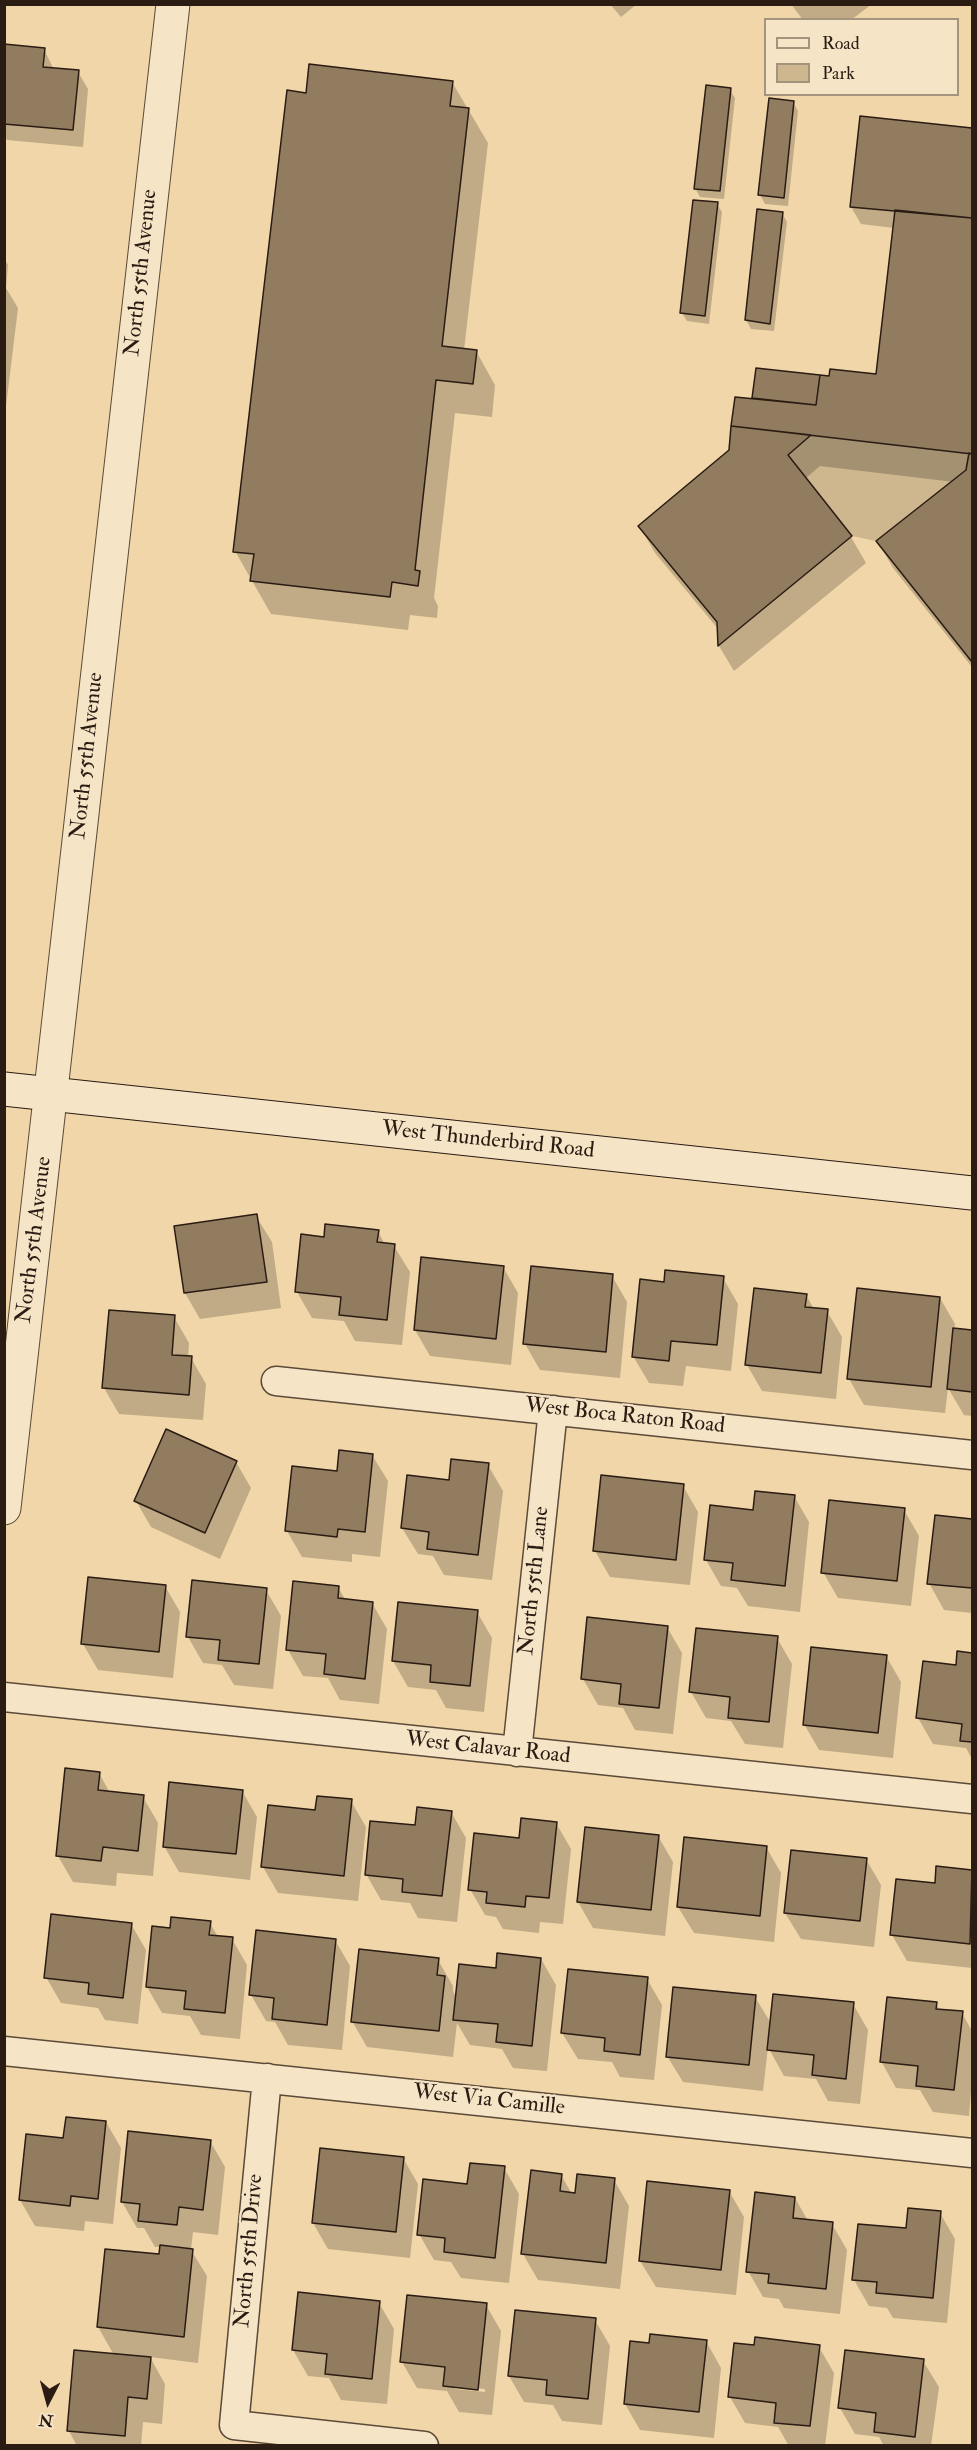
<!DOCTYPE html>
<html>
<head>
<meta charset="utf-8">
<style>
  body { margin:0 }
  #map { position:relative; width:977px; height:2450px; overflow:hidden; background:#f0d6a8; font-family:"IM FELL Double Pica",serif }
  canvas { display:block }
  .frame { position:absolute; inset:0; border:6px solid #2a1b13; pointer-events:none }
  .legend { position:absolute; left:764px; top:18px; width:195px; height:78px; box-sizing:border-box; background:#f5e4c6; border:2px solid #a4947e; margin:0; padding:8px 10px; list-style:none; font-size:18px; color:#2a1b13 }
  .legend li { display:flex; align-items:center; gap:12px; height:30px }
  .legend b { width:30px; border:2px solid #a4947e }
  .north { position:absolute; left:18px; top:2372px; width:60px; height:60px; -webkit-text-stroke:4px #f5e4c6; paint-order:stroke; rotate:186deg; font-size:16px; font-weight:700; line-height:24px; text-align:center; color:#2a1b13 }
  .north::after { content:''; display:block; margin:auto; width:21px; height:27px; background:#2a1b13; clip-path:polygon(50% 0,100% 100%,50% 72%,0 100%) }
</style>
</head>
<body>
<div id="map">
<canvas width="977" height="2450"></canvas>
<div class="frame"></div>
<ul class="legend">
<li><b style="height:8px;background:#f5e4c6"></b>Road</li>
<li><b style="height:16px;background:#ceb68f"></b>Park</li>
</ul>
<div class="north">N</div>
</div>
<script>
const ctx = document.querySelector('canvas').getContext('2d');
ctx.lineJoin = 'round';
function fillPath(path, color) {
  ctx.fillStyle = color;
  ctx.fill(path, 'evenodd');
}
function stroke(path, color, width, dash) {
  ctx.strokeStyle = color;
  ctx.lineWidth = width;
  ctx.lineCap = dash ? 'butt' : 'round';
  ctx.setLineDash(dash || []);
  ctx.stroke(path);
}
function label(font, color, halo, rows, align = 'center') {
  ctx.font = font + ' "IM FELL Double Pica",serif';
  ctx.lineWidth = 4.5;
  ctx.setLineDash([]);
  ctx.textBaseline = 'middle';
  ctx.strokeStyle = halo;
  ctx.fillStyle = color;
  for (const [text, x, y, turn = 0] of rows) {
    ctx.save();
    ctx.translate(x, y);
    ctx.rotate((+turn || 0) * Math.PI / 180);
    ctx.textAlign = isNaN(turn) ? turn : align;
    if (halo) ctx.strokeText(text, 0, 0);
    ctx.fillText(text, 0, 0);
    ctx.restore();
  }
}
fillPath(new Path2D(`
  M811,435L969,453L966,470L876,541L852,536L788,455Z`), '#ceb68f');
fillPath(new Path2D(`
  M610,4H637L621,17Z
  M791,4H872L851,20H803Z
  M4,46L44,49L54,70L78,72L88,89L83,147L7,140L4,136Z
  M452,82L488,143L464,350L476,351L495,385L492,417L455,413L434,598L438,606L437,618L410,615L408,630L271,614L235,551Z
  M730,90L735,98L724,199L700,197L695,188Z
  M793,102L798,111L788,206L765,204L760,195Z
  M861,117L972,130V667L893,568L878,542L954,482L820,466L805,479L851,537L866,563L734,671L719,646V630L655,553L640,527L730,451L755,400L754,398L830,377L877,376L894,228L861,224L851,207Z
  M717,204L722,212L709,324L687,321L682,313Z
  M782,213L787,222L774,331L751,329L746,320Z
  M4,258L8,265L6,288L18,308L4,423Z
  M256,1216L272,1242L281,1308L200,1319L185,1293L176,1227Z
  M378,1231L385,1245L394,1246L410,1272L402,1345L355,1341L344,1321L312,1318L297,1292L325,1238Z
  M503,1267L518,1293L511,1365L430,1356L415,1330Z
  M612,1276L627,1302L620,1378L540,1370L525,1344Z
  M723,1278L738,1304L731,1371L686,1366L683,1386L649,1383L633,1356Z
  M806,1295L814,1309L827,1311L842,1337L836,1399L762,1391L747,1365Z
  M940,1298L955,1324L954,1329L972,1331V1416L964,1415L948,1388L945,1413L864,1405L849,1379Z
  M174,1317L189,1343L188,1358H191L206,1384L203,1420L119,1414L104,1388Z
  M372,1455L388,1481L380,1557L352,1554V1562L302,1557L287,1531L338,1472Z
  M236,1462L251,1488L220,1559L151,1527L136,1501Z
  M488,1465L503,1491L492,1580L444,1575L433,1556L418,1554L402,1528L450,1482Z
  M683,1486L698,1512L690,1585L610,1577L595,1551Z
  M794,1496L809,1522L800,1612L748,1606L737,1588L721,1586L706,1560L755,1512Z
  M904,1510L919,1536L911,1606L838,1598L823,1572Z
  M936,1517L972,1521V1613L944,1610L929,1583Z
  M165,1586L180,1612L173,1678L98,1670L83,1644Z
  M338,1587L346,1601L372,1603L387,1629L379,1704L340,1700L328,1678L303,1676L288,1650Z
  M266,1590L281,1616L273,1689L234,1685L222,1665L203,1663L188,1637Z
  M477,1612L492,1638L484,1712L446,1708L436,1690L408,1687L393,1661Z
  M667,1627L682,1653L673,1734L635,1730L623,1708L598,1705L583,1679Z
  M777,1638L792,1664L783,1748L745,1744L731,1721L706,1718L691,1692Z
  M958,1653L972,1654V1759L966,1748L933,1744L918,1718L957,1666Z
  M886,1656L901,1682L893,1758L819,1750L804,1724Z
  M99,1773L110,1793L143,1797L158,1823L153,1876L117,1873L116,1886L73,1882L58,1856Z
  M242,1791L257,1817L250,1880L179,1872L164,1846Z
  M351,1801L366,1827L358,1901L278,1893L263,1867L317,1812Z
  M451,1812L466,1838L457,1922L418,1918L410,1903L381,1900L366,1874Z
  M556,1823L571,1849L563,1924L540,1922L539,1933L503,1929L496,1917L485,1915L470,1889L520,1839Z
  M658,1836L673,1862L665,1936L593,1928L578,1902Z
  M766,1847L781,1873L774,1942L694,1933L678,1907Z
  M866,1859L881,1885L874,1947L801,1939L785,1913Z
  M938,1868L972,1872V1968L907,1961L892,1935L936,1885Z
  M210,1923L218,1937L232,1939L247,1965L240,2039L201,2035L190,2016L162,2013L147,1987L171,1930Z
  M131,1924L146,1950L138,2024L105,2020L98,2008L61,2003L46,1977Z
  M335,1940L350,1966L342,2050L288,2045L275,2022L266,2021L251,1995Z
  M541,1959L556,1985L547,2071L513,2068L502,2049L470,2045L457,2023L453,2057L367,2047L352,2021L438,1960L453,1986V1991L457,1999L497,1970Z
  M647,1979L662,2005L654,2080L620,2077L612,2062L578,2059L562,2033Z
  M755,1997L772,2025L853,2004L868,2030L860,2104L828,2101L816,2079L784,2076L768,2047L763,2091L683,2082L667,2056Z
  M936,2003L940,2011L962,2013L972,2031V2080L969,2116L933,2112L920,2090L896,2088L881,2061Z
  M106,2122L121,2148L113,2224L85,2221L84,2231L35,2226L20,2200L65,2139Z
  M210,2141L225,2167L218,2235L193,2232L191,2250L207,2276L198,2363L150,2357L165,2384L162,2424L143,2422L141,2446H77L69,2431L114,2355L98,2327L160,2256L161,2247H155L144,2228H137L122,2202Z
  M321,2149L403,2158L418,2184L410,2258L328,2249L313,2223Z
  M504,2168L519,2194L509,2283L461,2278L451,2262L434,2260L419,2234L469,2185Z
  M561,2175L572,2194H577L614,2180L629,2206L620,2289L538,2280L523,2254Z
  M729,2191L744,2217L736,2295L656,2287L640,2261Z
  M795,2198L808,2221L832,2224L847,2250L840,2314L784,2308L779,2299L763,2297L748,2271Z
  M940,2213L955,2239L947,2323L893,2318L887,2308L869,2306L854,2280L907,2230Z
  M379,2303L394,2329L387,2404L341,2400L329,2378L308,2376L293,2350Z
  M486,2305L501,2331L492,2415L459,2412L447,2391L417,2388L402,2362ZM455,2386L485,2389V2392L455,2389Z
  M595,2320L610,2346L602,2425L562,2421L553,2405L524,2402L509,2376Z
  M706,2341L721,2368L714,2438L640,2430L625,2404L651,2345Z
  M819,2347L834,2373L825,2446H789L778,2427L745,2423L730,2397Z
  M923,2361L939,2387L931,2446H884L879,2437L855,2434L840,2408Z`), '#0003');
const building = new Path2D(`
  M4,44L45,48L43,67L79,70L73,130L4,124Z
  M309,64L453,81L450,106L469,108L442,346L477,350L473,384L436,380L415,570L420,571L418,586L392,582L390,597L250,581L254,554L233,552L287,90L306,93Z
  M706,85L731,88L720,191L694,189Z
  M769,98L794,101L784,198L758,195Z
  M860,116L972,128V218L850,207Z
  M693,200L718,202L705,316L680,313Z
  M757,209L783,212L770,324L745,320Z
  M895,210L972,218V454L731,426L735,397L816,405L820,375L829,376L830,369L876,374Z
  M756,368L820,375L816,405L752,398Z
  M731,426L811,435L788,455L852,536L718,646L717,622L638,526L729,450Z
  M969,453L972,454V662L876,541L966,470Z
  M257,1214L267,1282L184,1293L174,1226Z
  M325,1224L379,1230L377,1242L395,1244L387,1320L339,1315L341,1297L295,1292L301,1234L324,1237Z
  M421,1257L504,1266L496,1339L414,1330Z
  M531,1266L613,1274L606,1352L523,1344Z
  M665,1270L724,1276L717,1345L671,1341L669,1361L632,1357L640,1279L664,1282Z
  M754,1288L807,1294L805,1307L828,1309L821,1373L745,1365Z
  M857,1288L940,1297L931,1387L847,1379Z
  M109,1310L175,1315L172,1355L192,1356L189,1395L102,1388Z
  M953,1328L972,1330V1392L947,1389Z
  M166,1429L237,1461L205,1533L134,1501Z
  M339,1450L373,1454L365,1532L338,1529L337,1537L285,1531L292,1466L337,1471Z
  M451,1459L489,1463L478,1555L427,1549L429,1532L401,1528L407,1475L449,1480Z
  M601,1475L684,1484L676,1560L593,1551Z
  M755,1491L795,1495L785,1586L731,1580L733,1563L704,1560L710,1505L753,1510Z
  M829,1500L905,1508L897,1581L821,1573Z
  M935,1515L972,1519V1588L927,1584Z
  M88,1577L166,1585L159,1652L81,1644Z
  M192,1580L267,1588L259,1664L218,1660L220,1640L186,1637Z
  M293,1581L339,1586L338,1598L373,1602L365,1679L324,1674L326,1654L286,1650Z
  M398,1602L478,1610L470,1686L430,1682L431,1665L392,1661Z
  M587,1617L668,1626L659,1708L619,1704L621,1684L581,1679Z
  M696,1628L778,1636L769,1722L728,1718L730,1697L689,1692Z
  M811,1647L887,1655L878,1733L803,1725Z
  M957,1651L972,1653V1742L960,1741L962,1724L916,1718L923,1661L956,1665Z
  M65,1768L100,1772L98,1790L144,1795L138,1851L103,1847L101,1861L56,1856Z
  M169,1782L243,1790L236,1854L163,1847Z
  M317,1796L352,1799L344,1876L261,1867L268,1805L315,1810Z
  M417,1807L452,1811L442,1896L402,1892L403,1879L365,1875L370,1821L415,1825Z
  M521,1818L557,1822L549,1898L526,1896L525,1907L486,1903L487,1892L468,1890L474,1833L519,1838Z
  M585,1827L659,1835L651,1910L577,1902Z
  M684,1837L767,1846L760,1916L677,1907Z
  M791,1850L867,1858L860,1921L784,1913Z
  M936,1866L972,1870L970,1944L890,1935L896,1879L935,1883Z
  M51,1914L132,1923L123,1998L88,1994L89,1983L44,1978Z
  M171,1917L211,1921L209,1935L233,1937L225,2013L184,2009L186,1991L146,1987L152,1926L170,1928Z
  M256,1930L336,1939L327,2025L272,2019L274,1998L249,1995Z
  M359,1949L439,1958L437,1975L445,1976L439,2031L351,2022Z
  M497,1953L541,1958L532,2046L496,2042L498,2024L453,2020L459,1964L496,1968Z
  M568,1969L648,1977L640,2055L604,2051L605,2038L561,2033Z
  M673,1987L756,1995L749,2065L666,2057Z
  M773,1994L854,2002L846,2079L812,2075L814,2055L767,2050Z
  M887,1997L937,2002L936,2009L963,2011L954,2090L916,2086L918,2066L880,2062Z
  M66,2117L106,2121L98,2199L71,2196L70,2206L19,2200L26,2134L63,2138Z
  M128,2131L211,2140L203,2210L179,2207L177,2225L138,2221L140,2204L121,2202Z
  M320,2148L404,2157L396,2232L312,2223Z
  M470,2163L505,2166L495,2258L444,2252L445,2238L417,2235L423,2179L467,2184Z
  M531,2170L562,2174L560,2191L575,2193L577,2174L615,2178L606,2263L521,2254Z
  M647,2181L730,2190L721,2270L639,2261Z
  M755,2192L795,2197L793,2218L833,2222L826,2289L768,2283L769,2274L746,2272Z
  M908,2208L941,2211L933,2298L876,2293L877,2282L852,2280L858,2224L906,2228Z
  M160,2245L193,2249L184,2337L97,2327L105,2249L159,2254Z
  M298,2292L380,2301L372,2379L325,2374L327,2354L292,2350Z
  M407,2295L487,2303L478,2390L443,2386L445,2367L400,2362Z
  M515,2310L596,2318L588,2399L546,2395L547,2380L508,2376Z
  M650,2334L707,2340L699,2412L624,2404L630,2341L649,2343Z
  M755,2337L820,2345L810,2426L774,2423L776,2403L728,2397L734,2343L754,2345Z
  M74,2350L151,2357L147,2399L128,2397L125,2436L67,2431Z
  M845,2350L924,2359L915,2437L874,2432L876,2413L838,2408Z`);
fillPath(building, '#917c60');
stroke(building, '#2a1b13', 1.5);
const minor = new Path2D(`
  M276,1381L972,1455
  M4,1697L972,1799
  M517,1752L553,1410
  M4,2051L972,2153
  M267,2078L234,2425L424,2446`);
const tertiary = new Path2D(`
  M4,1508L173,4`);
const secondary = new Path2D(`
  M4,1089L972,1193`);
stroke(minor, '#5c4a38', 31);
stroke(tertiary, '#5c4a38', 35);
stroke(secondary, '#2a1b13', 35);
stroke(minor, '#f5e4c6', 28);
stroke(tertiary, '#f5e4c6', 33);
stroke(secondary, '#f5e4c6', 33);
label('22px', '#2a1b13', '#f5e4c6', [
  ["North 55th Avenue",142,273,-84],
  ["North 55th Avenue",88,756,-84],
  ["West Thunderbird Road",488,1141,6],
  ["North 55th Avenue",35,1240,-83],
  ["West Boca Raton Road",625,1417,6],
  ["North 55th Lane",535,1581,-84],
  ["West Calavar Road",488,1749,6],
  ["West Via Camille",489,2101,6],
  ["North 55th Drive",250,2251,-85]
]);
</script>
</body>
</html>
